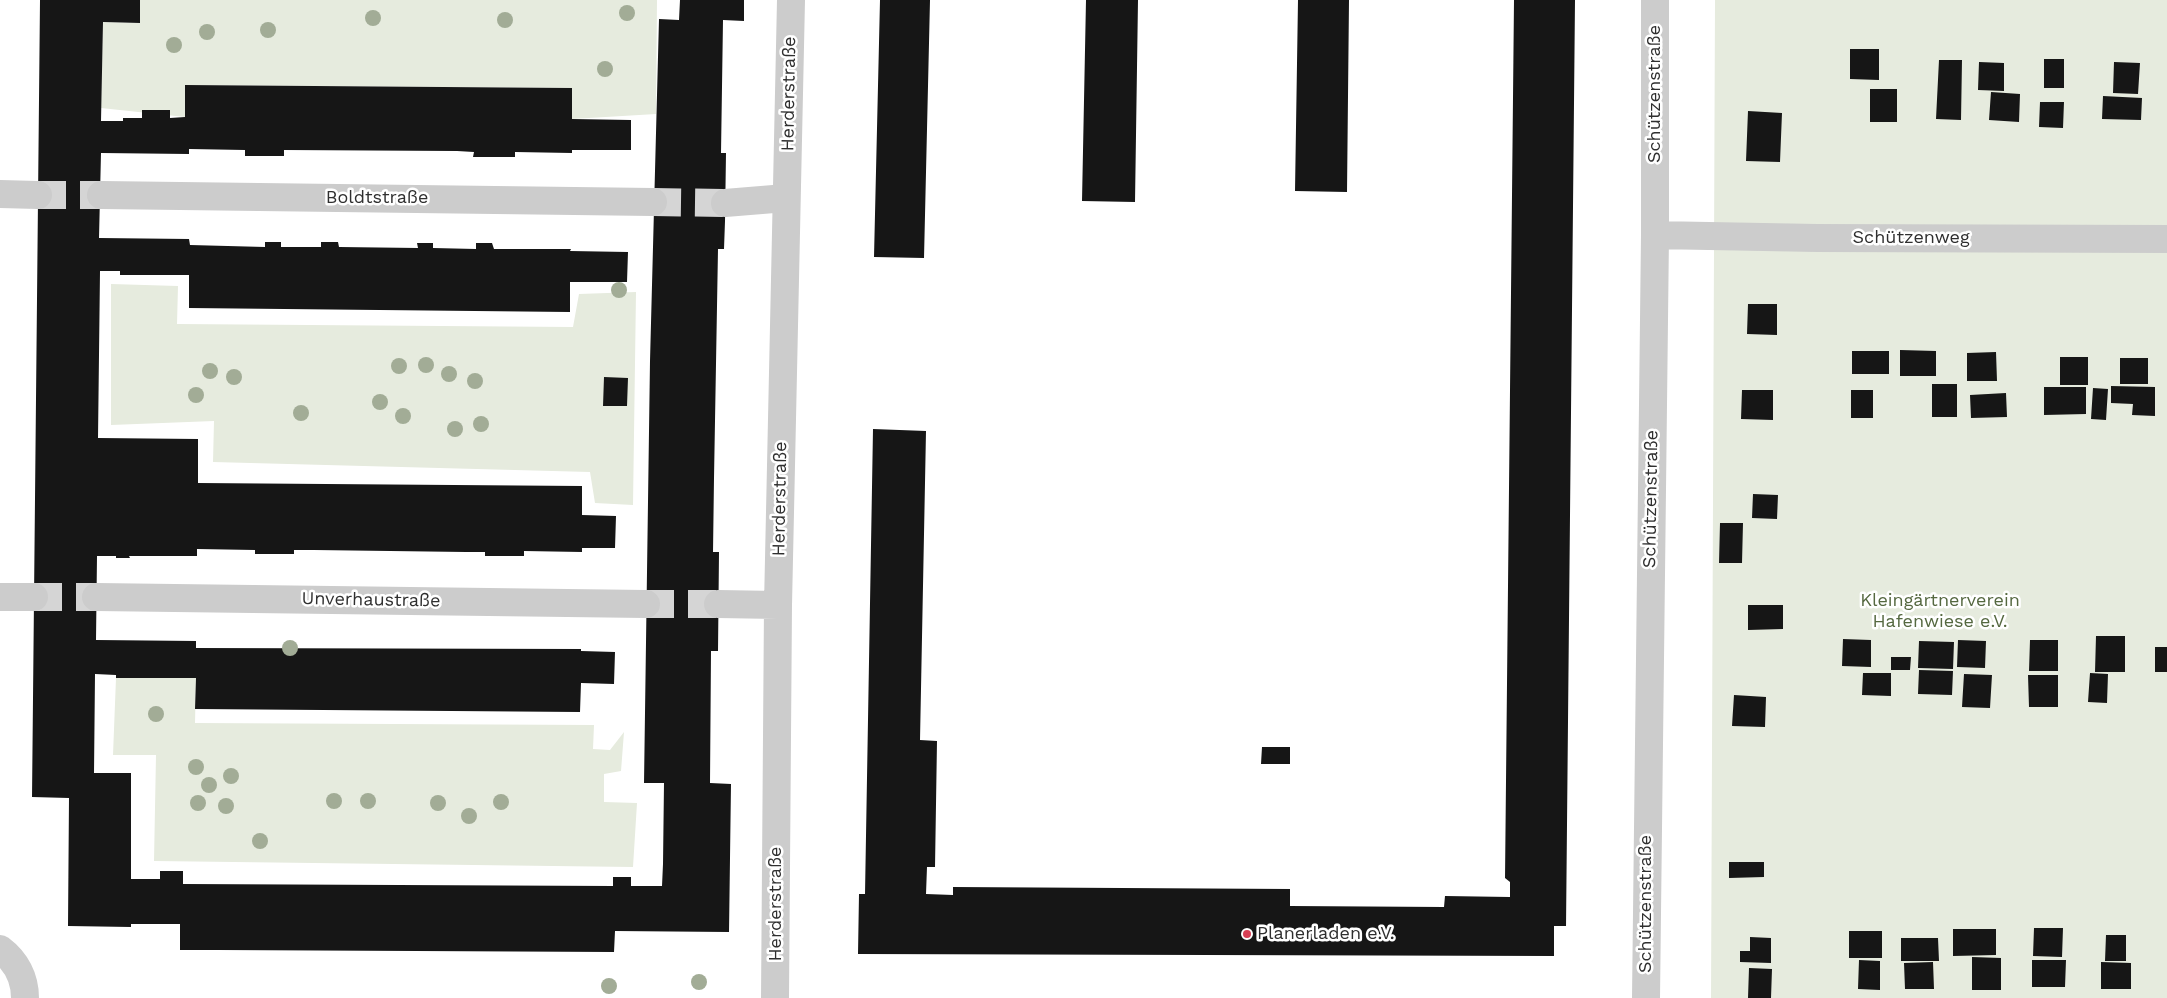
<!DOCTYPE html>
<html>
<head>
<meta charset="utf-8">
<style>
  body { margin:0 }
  canvas { display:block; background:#fff }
</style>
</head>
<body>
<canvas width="2167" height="998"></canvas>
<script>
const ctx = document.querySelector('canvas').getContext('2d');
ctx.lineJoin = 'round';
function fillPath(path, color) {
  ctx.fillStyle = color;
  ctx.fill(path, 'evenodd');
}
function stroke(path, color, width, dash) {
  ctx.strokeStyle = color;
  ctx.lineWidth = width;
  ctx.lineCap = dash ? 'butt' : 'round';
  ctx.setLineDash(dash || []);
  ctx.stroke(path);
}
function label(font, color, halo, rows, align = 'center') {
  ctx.font = font + ' "Work Sans",sans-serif';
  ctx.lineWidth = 5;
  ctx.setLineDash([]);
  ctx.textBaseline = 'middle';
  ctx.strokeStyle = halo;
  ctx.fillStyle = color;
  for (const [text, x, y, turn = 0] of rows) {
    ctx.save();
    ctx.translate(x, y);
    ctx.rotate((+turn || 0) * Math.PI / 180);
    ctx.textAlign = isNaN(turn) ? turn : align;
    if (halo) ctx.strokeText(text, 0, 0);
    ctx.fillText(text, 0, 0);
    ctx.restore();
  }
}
fillPath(new Path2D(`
  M140,0H657L656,114L572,119V88L186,85L185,117L101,108L103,22L139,23Z
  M1715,0H2167V998H1711Z
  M111,284L178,286L177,324L573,327L579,294L636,292L633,505L595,503L590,472L213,462L214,421L111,425Z
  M116,678H196L195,723L594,725L593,749L610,750L624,732L621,771L604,774V802L637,803L633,867L154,861L156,755H113Z`), '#e6ebde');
fillPath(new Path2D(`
  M40,0H140V23L103,22L101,121H123V118H142V110H170V118L185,117V85L572,88V119L631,120V150H572V153L515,152V157H473L474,152L457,151L284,150V156H245V150L189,149V154L101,153L99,238L189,239L190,245L265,247V242H281V247H321V242H338L339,247L418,248L417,243H433V248L476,249V243H492L494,249H571L570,251L628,252L627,282H570V312L189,308V275H120V271H100L98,438L198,439V483L582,486V515L616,516L615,548H582V543V552L524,551V556H485V552H466L314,550H294V554H255V550L197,549V556H129L130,558H116V556H97L96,640L196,641V648L581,649V651L615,652L614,684L581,683L580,712L195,709L196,678H116V675L95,674L94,773H131V879H160V871H183V884L613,886V877H631V886H662L663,864L664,783H644L650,361L659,19L679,20L680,0H744V21L723,20L721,153H726L725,221L724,249H718L714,478L713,552H719L718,651H711L710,783L731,784L729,932L615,931L614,952L219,950H180V924H131V927L68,926L69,798L32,797Z
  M880,0H930L924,258L874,257Z
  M1086,0H1138L1135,202L1082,201Z
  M1298,0H1349L1347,192L1295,191Z
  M1514,0H1575L1566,926H1554V956L858,954L859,894H865L873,429L926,431L920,740L937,741L935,867H927L926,894L953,895V887L1290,889V906L1444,907L1445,896L1510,897V882L1505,878Z
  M1850,49H1879V80L1850,79Z
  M2044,59H2064V88H2044Z
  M1939,60H1962L1961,120L1936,119Z
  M1979,62L2004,63V91L1978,90Z
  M2114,62L2140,63L2138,94L2113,93Z
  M1870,89H1897V122H1870Z
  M1991,92L2020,94L2019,122L1989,120Z
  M2103,96L2142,98L2141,120L2102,119Z
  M2040,102H2064L2063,128L2039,127Z
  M1748,111L1782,113L1780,162L1746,161Z
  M1748,304H1777V335L1747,334Z
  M1900,350L1936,351V376H1900Z
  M1852,351H1889V374H1852Z
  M1996,352L1997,381H1967V353Z
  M2060,357H2088V385H2060Z
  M2120,358H2148V384H2120Z
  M604,377L628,378L627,406H603Z
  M1932,384H1957V417H1932Z
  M2111,386L2155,387V416L2132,415L2133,404L2111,403Z
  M2044,387H2086V414L2044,415Z
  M2093,388L2108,389L2106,420L2091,419Z
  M1742,390H1773V420L1741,419Z
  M1851,390H1873V418H1851Z
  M2006,393L2007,417L1971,418L1970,395Z
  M1753,494L1778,495L1777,519L1752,518Z
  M1720,523H1743L1742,563H1719Z
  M1748,605H1783V629L1748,630Z
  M2096,636H2125V672H2095Z
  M1843,639L1871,640V667L1842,666Z
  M1958,640L1986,641L1985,668L1957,667Z
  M2030,640H2058V671H2029Z
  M1919,641L1954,642L1953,669L1918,668Z
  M2155,647H2167V672H2155Z
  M1891,657H1911L1910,670H1891Z
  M1919,670L1953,671L1952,695L1918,694Z
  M1863,673H1891V696L1862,695Z
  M2090,673L2108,674L2107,703L2088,702Z
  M1964,674L1992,675L1990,708L1962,707Z
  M2028,675H2058V707H2029Z
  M1734,695L1766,697L1765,727L1732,726Z
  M1262,747H1290V764H1261Z
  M1729,862H1764V877L1729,878Z
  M2034,928H2063L2062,957L2033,956Z
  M1953,929H1996V955L1953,956Z
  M1849,931H1882V958H1849Z
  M2106,935H2126V961H2105Z
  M1750,937L1771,938V963L1740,962V951H1750Z
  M1901,938H1938L1939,961H1901Z
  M1972,957L2001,958V990H1972Z
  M1859,960L1880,961V990L1858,989Z
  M2032,960H2066L2065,987H2032Z
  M1933,962L1934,989H1905L1904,963Z
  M2101,962L2131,963V989H2101Z
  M1749,968L1772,969L1771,998H1748Z`), '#161616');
stroke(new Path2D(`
  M38,195H101
  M653,202L725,203
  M34,597H96
  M646,604H718`), '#d5d5d5', 28, [28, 14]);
stroke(new Path2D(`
  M0,194L38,195
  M101,195L653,202
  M725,203L786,198
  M1655,235L1817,238L2167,239
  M0,597H34
  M96,597L646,604
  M718,604L778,605
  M0,949C16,961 25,978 25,998
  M775,998L778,605L791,0
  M1646,998L1655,235V0`), '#ccc', 28);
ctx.fillStyle = '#a2ac96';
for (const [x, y] of [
  [627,13],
  [373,18],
  [505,20],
  [268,30],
  [207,32],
  [174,45],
  [605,69],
  [619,290],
  [426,365],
  [399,366],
  [210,371],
  [449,374],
  [234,377],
  [475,381],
  [196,395],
  [380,402],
  [301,413],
  [403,416],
  [481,424],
  [455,429],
  [290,648],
  [156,714],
  [196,767],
  [231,776],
  [209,785],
  [334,801],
  [368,801],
  [501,802],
  [198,803],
  [438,803],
  [226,806],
  [469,816],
  [260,841],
  [699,982],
  [609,986]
]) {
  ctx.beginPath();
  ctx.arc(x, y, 8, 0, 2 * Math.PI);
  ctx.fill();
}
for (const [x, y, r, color] of [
  [1247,934,5,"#d83f54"]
]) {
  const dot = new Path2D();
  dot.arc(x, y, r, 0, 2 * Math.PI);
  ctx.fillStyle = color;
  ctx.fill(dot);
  stroke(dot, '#fff', 2);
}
label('18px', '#2f2f2f', '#fff', [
  ["Herderstraße",789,94,-89],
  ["Schützenstraße",1655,94,-90],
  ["Boldtstraße",377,198],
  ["Schützenweg",1911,238],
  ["Herderstraße",780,499,-89],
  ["Schützenstraße",1651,499,-89],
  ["Unverhaustraße",371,600,1],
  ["Herderstraße",776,904,-90],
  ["Schützenstraße",1646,904,-90]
]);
label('18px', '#556840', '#fff', [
  ["Kleingärtnerverein",1940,601],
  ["Hafenwiese e.V.",1940,622]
]);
label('18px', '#2f2f2f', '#fff', [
  ["Planerladen e.V.",1257,934]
], 'left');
</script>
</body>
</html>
